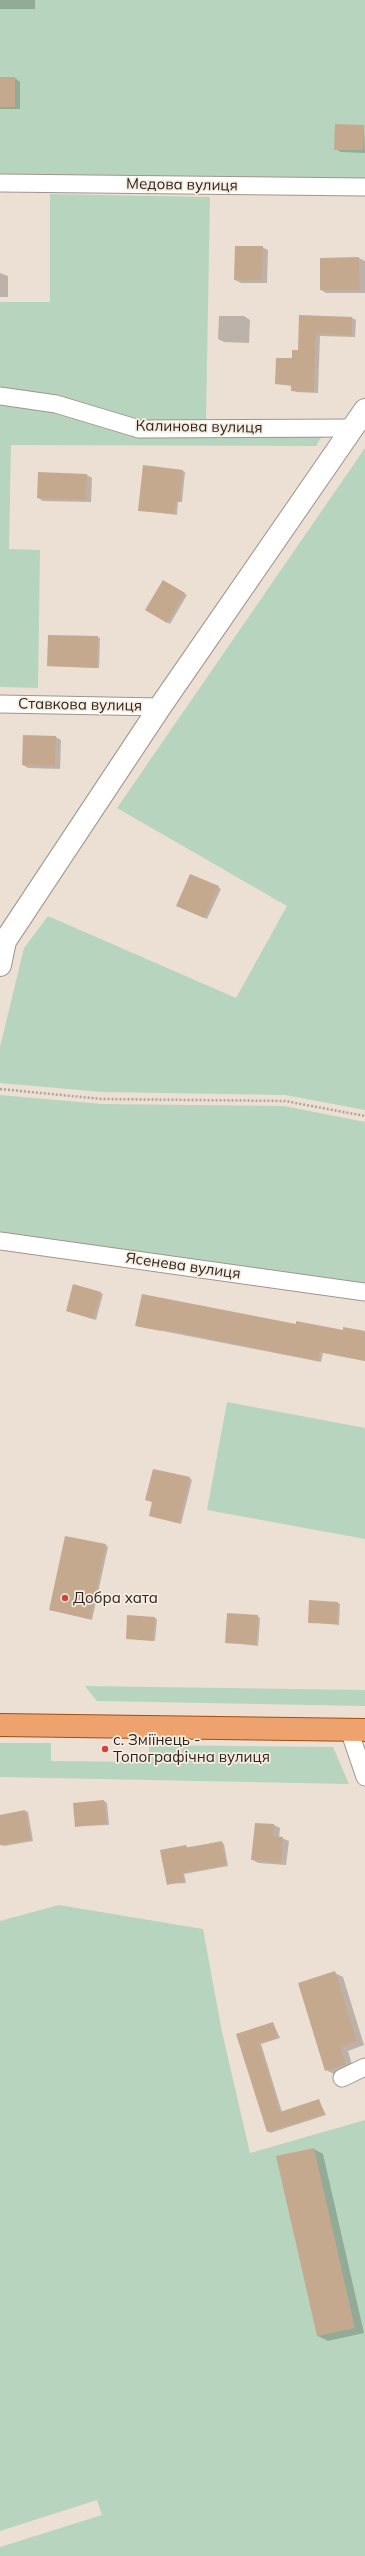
<!DOCTYPE html>
<html>
<head>
<meta charset="utf-8">
<style>
  body { margin:0 }
  canvas { display:block; background:#ecdfd3 }
</style>
</head>
<body>
<canvas width="365" height="2556"></canvas>
<script>
const ctx = document.querySelector('canvas').getContext('2d');
ctx.lineJoin = 'round';
function fillPath(path, color) {
  ctx.fillStyle = color;
  ctx.fill(path, 'evenodd');
}
function stroke(path, color, width, dash) {
  ctx.strokeStyle = color;
  ctx.lineWidth = width;
  ctx.lineCap = dash ? 'butt' : 'round';
  ctx.setLineDash(dash || []);
  ctx.stroke(path);
}
function label(font, color, halo, rows, align = 'center') {
  ctx.font = font + ' Mulish,sans-serif';
  ctx.lineWidth = 3.5;
  ctx.setLineDash([]);
  ctx.textBaseline = 'middle';
  ctx.strokeStyle = halo;
  ctx.fillStyle = color;
  for (const [text, x, y, turn = 0] of rows) {
    ctx.save();
    ctx.translate(x, y);
    ctx.rotate((+turn || 0) * Math.PI / 180);
    ctx.textAlign = isNaN(turn) ? turn : align;
    if (halo) ctx.strokeText(text, 0, 0);
    ctx.fillText(text, 0, 0);
    ctx.restore();
  }
}
fillPath(new Path2D(`
  M0,0H365V179L0,175Z
  M50,194L210,197L206,419L141,421L0,388V302H50Z
  M0,403L54,410L139,435L323,434L316,446L11,445L9,549L40,550L38,688L0,687Z
  M365,448V1110L285,1095L102,1092L0,1083V1047L24,948L48,916L236,998L287,906L117,808Z
  M0,1095L102,1104L284,1106L365,1122V1285L0,1232Z
  M227,1402L365,1428V1539L207,1510Z
  M85,1686L365,1690V1706L97,1701Z
  M0,1743H51V1761L149,1762V1745L333,1747L349,1784L0,1777Z
  M59,1905L203,1929L222,2032L250,2153L365,2120V2556H0V2547L102,2515L97,2500L0,2531V1921Z`), '#b7d5be');
fillPath(new Path2D(`
  M0,0H35V9H0Z
  M0,78H15L20,82V109H0Z
  M364,126L365,153L341,152L335,149Z
  M262,247L268,250L267,283H241L235,280Z
  M321,258H359L365,261V293H326L321,290Z
  M0,273L8,276V297H0Z
  M219,316H244L250,320L249,343L224,342L218,339Z
  M300,316L352,318L356,320L355,337L320,336L318,393L296,392L292,390V386L276,384L299,351Z
  M183,471L185,472L182,502H178L177,515L139,510Z
  M87,475L92,478L91,502L43,501L38,498Z
  M163,581L187,595L170,624L146,610Z
  M97,637L100,638L99,668L48,666Z
  M56,737L61,740L60,769L28,768L23,765Z
  M218,887L221,889L207,919L180,907Z
  M100,1293L103,1294L96,1320L67,1311Z
  M297,1325L365,1333V1361L323,1353L321,1362L137,1326Z
  M190,1478L192,1480L181,1524L153,1517V1502L147,1500Z
  M106,1545L108,1547L92,1620L50,1610Z
  M338,1603L340,1604L339,1625L309,1622Z
  M257,1616L260,1618L258,1646L226,1642Z
  M154,1618L157,1619L155,1641L127,1638Z
  M104,1801L107,1803L109,1825L76,1826L74,1804Z
  M25,1811L28,1812L33,1841L4,1846L1,1845L0,1816Z
  M256,1824L274,1825L280,1828L279,1837L289,1841L286,1865L258,1863L253,1860Z
  M221,1842L224,1844L228,1866L184,1874L186,1883L168,1884L162,1851Z
  M335,1973L343,1977L364,2045L348,2051L353,2068L334,2074L326,2070Z
  M273,2023L280,2038L261,2044L282,2112L319,2100L326,2115L270,2133L268,2131L237,2035Z
  M314,2149L323,2154L364,2333L328,2341L318,2336Z`), '#0003');
fillPath(new Path2D(`
  M0,77H15V107H0Z
  M335,124L364,125L363,150H334Z
  M235,246H263L262,280H234Z
  M359,257L360,290H320V258Z
  M299,315L352,317V335L316,334L314,392L291,391V385L275,384L276,358H292V350H298Z
  M143,465L183,470L180,502L176,501L174,514L138,511Z
  M38,472L87,474L86,500L37,498Z
  M163,580L185,593L167,623L145,610Z
  M48,635L98,636L97,668L47,666Z
  M23,735L56,736L55,766L22,765Z
  M190,874L219,886L204,918L176,906Z
  M73,1284L101,1292L93,1319L66,1311Z
  M142,1294L296,1324V1321L343,1330V1327L365,1331V1361L320,1352L319,1361L162,1329L161,1331L135,1326Z
  M153,1469L190,1477L179,1523L149,1516L152,1502L145,1500Z
  M65,1536L106,1544L90,1619L49,1610Z
  M309,1600L338,1602L337,1624L308,1623Z
  M227,1613L258,1615L256,1645L225,1643Z
  M127,1615L155,1617L153,1641L126,1639Z
  M104,1800L106,1824L75,1827L73,1803Z
  M25,1810L31,1840L0,1845V1815Z
  M255,1823L274,1824L273,1836L283,1837L281,1863L251,1860Z
  M222,1841L226,1865L182,1873L184,1881L167,1885L160,1850L186,1845L187,1848Z
  M335,1971L357,2041L340,2047L346,2064L325,2071L298,1983Z
  M273,2022L278,2037L259,2043L280,2112L319,2099L324,2114L267,2132L236,2034Z
  M314,2148L355,2328L317,2336L276,2156Z`), '#c5a98f');
const street = new Path2D(`
  M0,183L365,187
  M0,396L56,404L139,429L353,428
  M0,704L160,707
  M0,1241L365,1292
  M349,1730L365,1777
  M342,2078L365,2067`);
const secondary = new Path2D(`
  M0,965L5,941L160,707L365,410`);
const primary = new Path2D(`
  M0,1725L365,1730`);
stroke(street, '#a1958a', 19);
stroke(secondary, '#a1958a', 24);
stroke(primary, '#a24e14', 24);
stroke(new Path2D(`
  M0,1089L102,1099L285,1101L365,1116`), '#afa49b', 2.5, [2, 2]);
stroke(street, '#fff', 17);
stroke(secondary, '#fff', 22);
stroke(primary, '#eea26d', 22);
for (const [x, y, r, color] of [
  [65,1598,4,"#d2433d"],
  [105,1749,4,"#d2433d"]
]) {
  const dot = new Path2D();
  dot.arc(x, y, r, 0, 2 * Math.PI);
  ctx.fillStyle = color;
  ctx.fill(dot);
  stroke(dot, '#f9ece0', 1.5);
}
label('15px', '#2b2622', '#f9ece0', [
  ["Медова вулиця",182,185,1],
  ["Калинова вулиця",199,427,1],
  ["Ставкова вулиця",80,705,1],
  ["Ясенева вулиця",183,1266,8]
]);
label('15px', '#2b2622', '#f9ece0', [
  ["Добра хата",73,1598],
  ["с. Зміїнець -",113,1740],
  ["Топографічна вулиця",113,1757]
], 'left');
</script>
</body>
</html>
